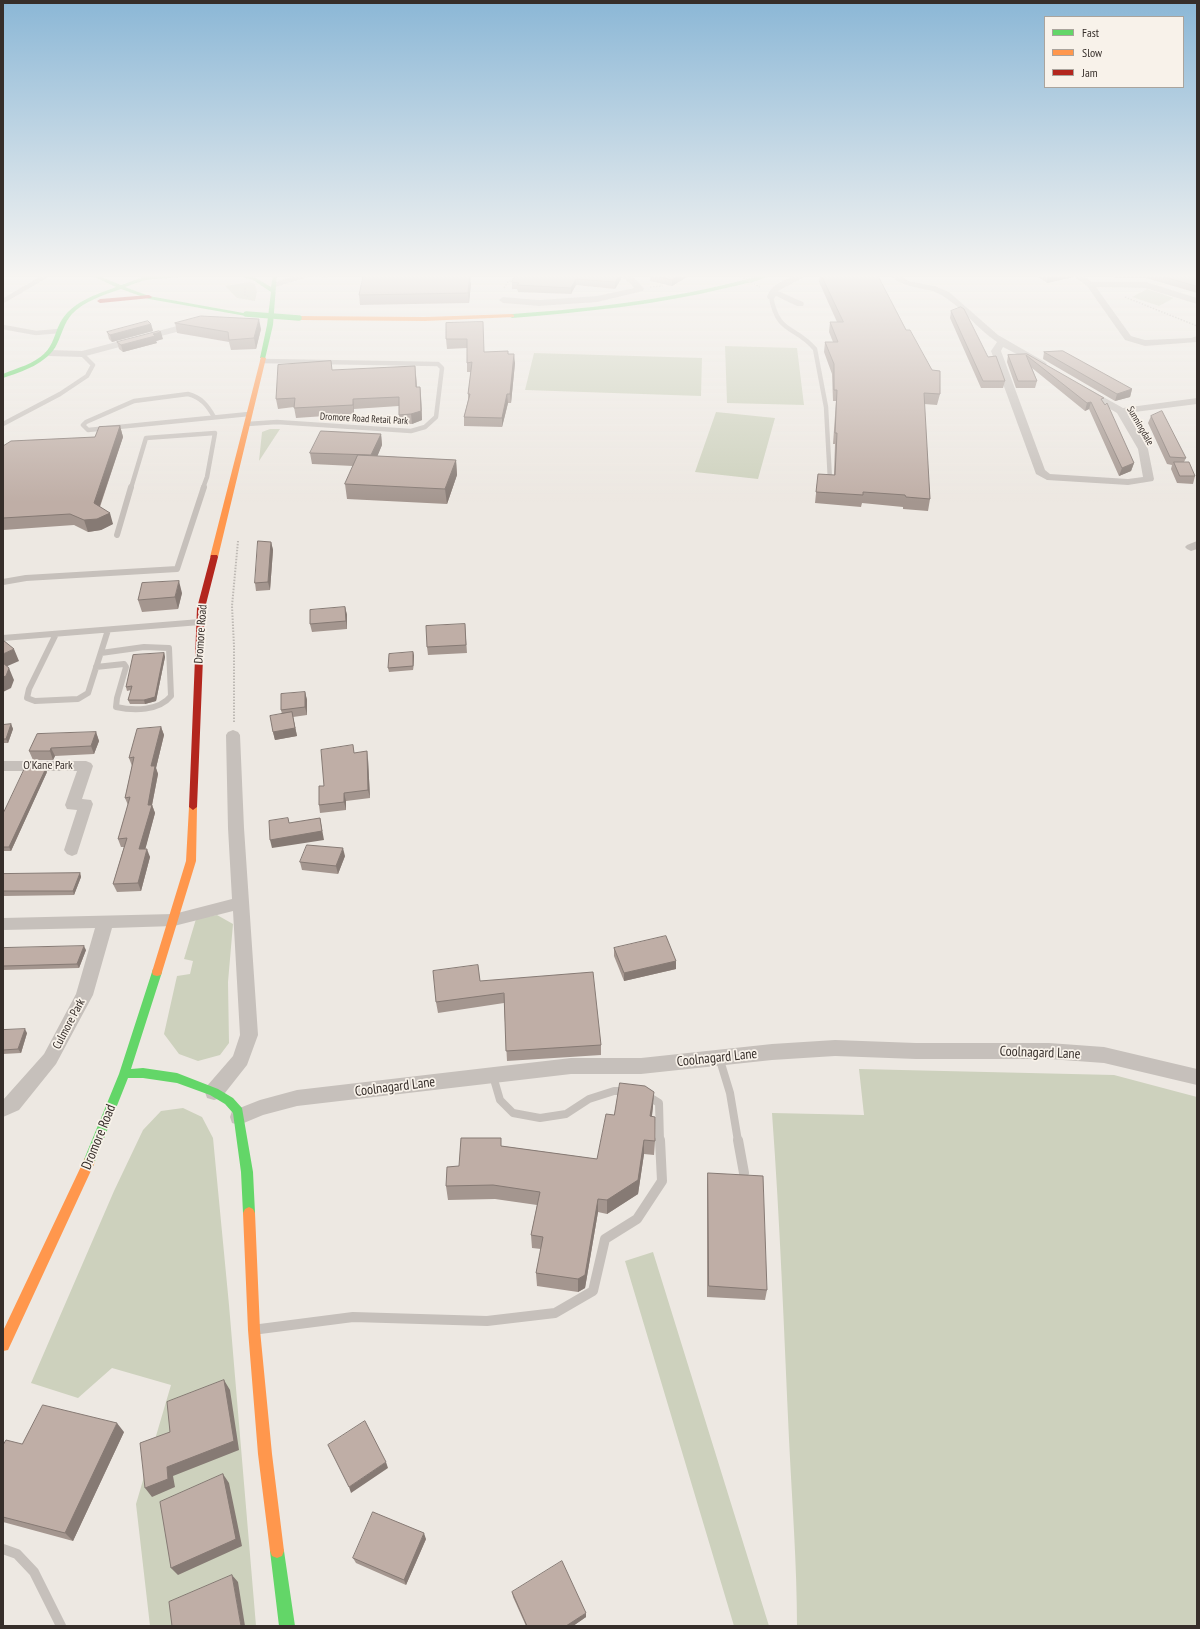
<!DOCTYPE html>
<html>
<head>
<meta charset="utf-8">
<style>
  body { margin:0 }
  #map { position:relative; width:1200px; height:1629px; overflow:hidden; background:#ede8e2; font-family:"PT Sans Narrow",sans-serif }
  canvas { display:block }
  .frame { position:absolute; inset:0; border:4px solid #362e2a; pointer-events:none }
  .legend { position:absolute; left:1044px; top:16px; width:140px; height:72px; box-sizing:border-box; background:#f8f2ea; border:1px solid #aaa49d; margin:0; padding:5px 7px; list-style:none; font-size:12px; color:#362e2a }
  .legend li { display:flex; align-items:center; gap:8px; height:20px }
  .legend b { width:20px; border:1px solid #aaa49d }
</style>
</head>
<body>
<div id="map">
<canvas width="1200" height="1629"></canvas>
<div class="frame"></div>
<ul class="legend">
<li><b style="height:5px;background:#63d668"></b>Fast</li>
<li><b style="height:5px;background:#ff974d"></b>Slow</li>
<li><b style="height:5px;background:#b3261e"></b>Jam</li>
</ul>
</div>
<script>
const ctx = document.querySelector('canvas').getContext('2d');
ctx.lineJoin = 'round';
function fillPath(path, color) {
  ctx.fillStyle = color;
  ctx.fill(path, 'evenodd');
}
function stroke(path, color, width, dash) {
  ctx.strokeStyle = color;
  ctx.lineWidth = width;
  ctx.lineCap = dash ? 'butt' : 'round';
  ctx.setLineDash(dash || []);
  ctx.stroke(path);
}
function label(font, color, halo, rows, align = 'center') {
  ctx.font = font + ' "PT Sans Narrow",sans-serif';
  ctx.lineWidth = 3.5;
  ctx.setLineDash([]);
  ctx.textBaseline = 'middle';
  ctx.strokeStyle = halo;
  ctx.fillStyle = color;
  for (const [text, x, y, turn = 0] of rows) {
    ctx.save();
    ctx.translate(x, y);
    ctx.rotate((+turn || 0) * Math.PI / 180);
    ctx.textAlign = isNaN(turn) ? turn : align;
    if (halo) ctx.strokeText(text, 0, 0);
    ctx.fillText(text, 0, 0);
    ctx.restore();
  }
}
fillPath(new Path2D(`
  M249,282L255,284L257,292L255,301L237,298L225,286Z
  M1147,289L1174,298L1159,306L1132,297Z
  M725,346L797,348L804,405L727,403Z
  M534,353L702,358L701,396L525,390Z
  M716,412L775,418L758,479L695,472Z
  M270,429H280L259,461L262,432Z
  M217,915L233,924L228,982L229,1043L220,1055L198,1061L179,1054L164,1034L177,976L190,974L193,961L184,959L196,919Z
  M859,1069L1114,1075L1197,1097V1626H797C797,1564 792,1502 789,1439C784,1330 780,1222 772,1113L864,1115Z
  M183,1108L202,1117L213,1138L229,1305L256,1626H150L136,1504L171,1385L112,1368L78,1398L31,1383L114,1191L143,1130L161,1111Z
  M653,1252L769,1626H734L625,1261Z`), '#cdd1bd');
stroke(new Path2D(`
  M650,287L663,286
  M245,288V295L249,297
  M504,288L508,282L516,280
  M1125,297L1197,326`), '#beb9b4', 1.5, [1.5, 1.5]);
stroke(new Path2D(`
  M234,722V646L232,606L238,541`), '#beb9b4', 2, [1.5, 1.5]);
stroke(new Path2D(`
  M306,274L326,275
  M274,285L309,274
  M771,297C778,335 795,325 815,349L826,407L830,480
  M3,301L44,277
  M3,327L36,333L59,331
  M214,417C208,406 201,397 188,394L134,401L86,422L83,425L88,430L249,414
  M3,424L60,394L87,376L93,365L82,354
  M247,424L277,422L411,431L425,427L436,417L442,368L438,364L262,361
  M131,488L146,438L215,433L207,477L203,488`), '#c6c0bb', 4.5);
stroke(new Path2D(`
  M117,535L131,487
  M3,582L26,578L177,569L204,487
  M56,634L29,689L27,698L35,701L78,699L88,693L108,630
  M3,638L200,622
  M96,667L124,664L126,667L117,698L116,707C134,711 159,711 171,696L169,648L144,647L101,653`), '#c6c0bb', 6);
stroke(new Path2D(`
  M719,1057L730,1093L738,1141
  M493,1076L500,1100L513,1113L540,1118L566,1114L589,1099L614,1091H628
  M646,1095L659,1103L660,1141`), '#c6c0bb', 8);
stroke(new Path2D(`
  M738,1140L744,1173
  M260,1329L353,1317L487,1321L555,1313L593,1291L605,1239L637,1219L662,1181L660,1140
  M3,1549L17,1554L34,1572L61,1626`), '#c6c0bb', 10);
fillPath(new Path2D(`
  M617,274C629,273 637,279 644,289L643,291L597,302L539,306L503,303L499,300L503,297L539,300L597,296L634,288L630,283Z
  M799,274H810L778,291L803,302L804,304L803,306H797L776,296L774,299H768L767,297C771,284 786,279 799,274Z
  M890,274H898L908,281L935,286L949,292L998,335L1045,362L1047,364L1045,366L1042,367L1003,347L1001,351L1045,470L1050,474L1128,479L1143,477L1138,449L1117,413L1083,393L1081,391L1083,389H1089L1123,408L1197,398V404L1127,413L1148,449L1154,479L1153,481L1128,485L1047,480L1036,474L991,351L997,342C977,329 963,308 943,296C926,285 903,291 890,274Z
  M1071,274H1080L1092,282H1146L1197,298V304L1145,288L1096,287L1131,336L1145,340L1191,338L1197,336V342L1145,346L1125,340L1087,286Z
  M196,321L199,322L200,324L199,326L82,357L49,356L44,353L49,350L82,351Z
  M1197,541V549L1191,551L1187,549L1185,547L1187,545Z
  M233,730L238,732L240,735L244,828L258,1035L247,1065L221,1098L214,1100L207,1098L205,1092L207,1086L233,1056L240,1035L233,911L174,926L112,928L93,995L56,1064L19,1110L3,1117V1100L44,1054L76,994L95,928L3,930V918L174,914L232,899L228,828L226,735L228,732Z
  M3,761H86L91,763L93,766L82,799L91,800L93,804L77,854L72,856L67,854L64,850L77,810L67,809L65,805L77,771H3Z
  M835,1040L916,1043H1049L1104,1047L1197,1069V1085L1104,1063L1049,1059H916L835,1056L772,1060L641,1074H571L297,1106L263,1115L239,1125L232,1123L230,1117L232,1111L260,1100L297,1090L571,1058H641L772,1044Z`), '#c6c0bb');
fillPath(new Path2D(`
  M88,274H94L121,285L144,277L203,274L201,275L145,280L125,287L149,296L249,314L246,316L149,299L121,289C104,295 84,301 72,314C64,323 62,334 57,344C48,363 22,372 3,378V374C17,368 34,364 45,353C53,345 55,333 60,323C71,302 95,295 116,287Z
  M236,274C250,274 260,280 271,287L273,274H277L273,325L265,359L260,358L267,325L271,292L253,280L236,275Z
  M766,274H772C762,281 739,285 726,288C656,305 584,312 512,318L509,316L512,314C598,308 683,298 766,274Z
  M157,968L161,969L162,972L131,1069L143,1068L177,1073L218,1089L233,1098L242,1108L253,1172L255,1213L253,1217L249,1219L245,1217L243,1213L241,1172L233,1113L225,1104L210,1095L177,1083L143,1078H128L93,1166L89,1167L85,1166L83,1162L119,1074L152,972L153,969Z
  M277,1544L282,1546L284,1551L295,1626H279L270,1551L272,1546Z`), '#63d668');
fillPath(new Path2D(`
  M512,314L514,315V317L425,321L299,320L296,318L299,316L425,317Z
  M261,357L266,358L218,557L214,559L210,557Z
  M193,804L197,807L196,861L162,972L161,975L157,976L153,975L152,972L186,861L189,807Z
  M89,1157L93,1158L95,1162L8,1350L3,1351V1331L85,1158Z
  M249,1207L253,1209L255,1213L260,1330L272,1454L284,1551L282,1556L277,1558L272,1556L270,1551L258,1454L248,1330L243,1213L245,1209Z`), '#ff974d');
fillPath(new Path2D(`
  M149,295L152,297L151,298L100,303L97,301L100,299Z
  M211,555H217L218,557L205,608L197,807L193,810L189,807L197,608Z`), '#b3261e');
stroke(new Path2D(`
  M738,275L760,287`), '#beb9b4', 1.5, [1.5, 1.5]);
stroke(new Path2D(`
  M246,314L299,318`), '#63d668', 5.5);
fillPath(new Path2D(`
  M621,274V279L615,289L576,285L571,294L518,292L517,289H512V282Z
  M651,274H692L672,286L650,281Z
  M820,274H877L940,394L937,405L924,404L930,499L928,511L903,509V507L862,503L861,507L815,503L818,474L834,475L835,444H833L836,401H833L832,374L824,352L825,342H833L829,332L830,322H837L819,282Z
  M1031,274H1074L1073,277L1047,283L1037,276Z
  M1111,274H1197V293L1146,278H1114Z
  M471,284L469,303L360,305L359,295Z
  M951,311L1005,381L1003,388H981L950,318Z
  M175,323L261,329L256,349L231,350L229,342L177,333Z
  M446,323L484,352L508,354L515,363L511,403H508L502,427L464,426V417L468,400V394L471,372H467V348L447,349L446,339Z
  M151,324L153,331L112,342L109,339L107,332Z
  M163,339L156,341L157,343L123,352L119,349L117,342Z
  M1044,352L1132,389L1130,397L1115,401L1043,359Z
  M1027,354L1103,402L1134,463L1131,471L1119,476L1089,409L1085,411L1032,368L1037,381L1035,388H1016L1007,362L1008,355Z
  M332,370L416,375L417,387H420L421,396L422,420L412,424H400L399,415V406L354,409V414L296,418L294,407L278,409L276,399Z
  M1151,416L1186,458L1184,462L1195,476L1193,484L1177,483L1171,469L1172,465L1167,464L1148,423Z
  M120,426L123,437L100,507L113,524L101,530L88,532L74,525L3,530V446L95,437Z
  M381,434L382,445L377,456L456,460L457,475L447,504L347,499L345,484L353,466L312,464L310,453Z
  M271,542L273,550L270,590L256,591L255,583Z
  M182,593L178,609L142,612L138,600Z
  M345,607L347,615V629L312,632L310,624Z
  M465,624L467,653L428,655L427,647Z
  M413,652L414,656L413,670L389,672L388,668Z
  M164,653L165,657L156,701L145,704H130L128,700L131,690L127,691L126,687Z
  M305,692L307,700V715L293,717L297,736L275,740L273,732L282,714L281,710Z
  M11,724L13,729L8,743H3V725Z
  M161,727L164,735L156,768L158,774L152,805L155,813L145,849L150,857L141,891L117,892L113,884L124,847H121L118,839L128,805L125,798L132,766L129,758Z
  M96,732L99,741L94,754L55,756L53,760H33L29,751Z
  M355,753L368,759L370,798L346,801V810L320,813L319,805L324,786Z
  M47,772L11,851H3V814Z
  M345,856L338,874L302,870L300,862Z
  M80,873L81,877L74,895L3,896V874Z
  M3,948L86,950L79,968L3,970Z
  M614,948L676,961V969L624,981L614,956Z
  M480,981L601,1045V1055L507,1061L504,1003L438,1013L436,1002Z
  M3,1030L27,1033L21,1053L3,1054Z
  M653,1106L652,1116L655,1141L654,1155L644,1154L638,1194L607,1214L598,1212L585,1288L578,1292L537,1286L536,1273L541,1249L532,1248L531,1235L537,1205L495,1199L448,1200L446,1186L459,1166L502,1146L597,1159L614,1115Z
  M708,1173L767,1290L765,1300L707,1297V1184Z
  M124,1432L73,1541L3,1522V1445L22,1444Z
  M426,1539L406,1585L356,1563L353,1558Z
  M512,1592L586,1617L573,1626H526L513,1597Z`), '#a4968f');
fillPath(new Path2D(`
  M470,274L471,284L469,303L468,293Z
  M620,274H621V279L615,289V282Z
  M682,274H692L672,286V280Z
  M1061,274H1074L1073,277L1047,283L1048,276Z
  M576,279V285L571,294V288Z
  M259,319L261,329L256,349L254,338Z
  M151,324L153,331L112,342L110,335Z
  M161,332L163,339L156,341L157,343L123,352L121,345L153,334Z
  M514,354L515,363L511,403L510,394Z
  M415,366L416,375L417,396L416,387Z
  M420,387L421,396L422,420L412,424L411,414Z
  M1132,389L1130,397L1115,401L1117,394Z
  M507,394L508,403L502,427V418Z
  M353,399L354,409V414L353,405Z
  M1091,402L1089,409L1085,411L1087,403Z
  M120,426L123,437L97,514L94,503Z
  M381,434L382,445L373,467L371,455Z
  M456,460L457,475L447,504L445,489Z
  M1134,463L1131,471L1119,476L1122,468Z
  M110,513L113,524L101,530L88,532L84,520Z
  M271,542L273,550L270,590L268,582Z
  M179,581L182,593L178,609L175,597Z
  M345,607L347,615V629L346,621Z
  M14,649L19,661L3,668V654Z
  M413,652L414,656L413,670Z
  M164,653L165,657L156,701L145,704L144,700Z
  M9,668L14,680L11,688L3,692V677Z
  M305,692L307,700V715L305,707Z
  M292,712L297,736L275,740L273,732Z
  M11,724L13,729L8,743L6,739Z
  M161,727L164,735L156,768L158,774L152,805L155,813L143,858L139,849L148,805L151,766Z
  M96,732L99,741L94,754L91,746Z
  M51,748L55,756L53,760L50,751Z
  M367,751L368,759L370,798L368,790Z
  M46,768L47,772L11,851L9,847Z
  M344,793L346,801V810L344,802Z
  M320,818L324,840L272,848L270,840Z
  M343,848L345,856L338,874L336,866Z
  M147,849L150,857L141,891L138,883Z
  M80,873L81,877L74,895L73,891Z
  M84,946L86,950L79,968L77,964Z
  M676,961V969L624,981V973Z
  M25,1029L27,1033L21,1053L18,1049Z
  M654,1092L653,1106L650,1130V1116Z
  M644,1140V1154L638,1194L607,1214V1200Z
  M598,1199V1212L585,1288L578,1292V1279Z
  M224,1380L230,1390L239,1450L173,1476L175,1487L152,1497L145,1488L167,1467Z
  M117,1423L124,1432L73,1541L65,1533Z
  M386,1462L388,1468L351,1493L349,1487Z
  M223,1474L229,1483L242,1546L178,1575L171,1568Z
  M424,1533L426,1539L406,1585L404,1580Z
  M232,1575L238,1582L245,1626H241Z
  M586,1613V1617L573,1626H566Z`), '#867a74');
const building = new Path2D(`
  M470,274L468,293L359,295L363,276Z
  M516,274H620L615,282L576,279L571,288L517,285L519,283L512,282Z
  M651,274H682L672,280Z
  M821,274H877L906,330H910L932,370L940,371V394L924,393L930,499L906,497L905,495L863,492V495L816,492L818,474L835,475L837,433H835L837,390H834V364L825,342H838L830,322H843Z
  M1044,274H1061L1048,276Z
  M1154,274H1197V286Z
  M961,307L964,309L988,357L996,356L1005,381H983L951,311Z
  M201,316L259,319L254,338L229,340L228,332L175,323Z
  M148,321L151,324L110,335L107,332Z
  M483,322L484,352L508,351V354H514L510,394H507L502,418L464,417L470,394H468L472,362L467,363V339H446V323Z
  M159,331L161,332L153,334L155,336L121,345L117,342Z
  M1063,351L1132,389L1117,394L1044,352Z
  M1027,354L1104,398L1101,399L1105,405L1107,403L1134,463L1122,468L1091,402L1087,403L1026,355L1037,381H1018L1008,355Z
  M331,361L332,370L415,366L416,387H420L421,411L411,414L399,415V397L353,399V405L294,408L295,398L276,399L278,365Z
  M1162,411L1186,458L1170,457L1151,416Z
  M120,426L94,503L110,513L97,519L84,520L70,514L3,518V446L11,441L95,437L99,427Z
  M321,431L381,434L371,455L310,453Z
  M358,455L456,460L445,489L345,484Z
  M1174,462H1189L1195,476H1180Z
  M258,541L271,542L268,582L255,583Z
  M179,581L175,597L138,600L142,583Z
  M345,607L346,621L310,624V610Z
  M465,624L466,645L427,647L426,626Z
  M3,640L14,649L3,654Z
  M413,652V666L388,668L389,654Z
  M164,653L155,697L144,700H128L132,686L126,687L133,655Z
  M3,663L9,668L6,676L3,677Z
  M305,692V707L281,710V694Z
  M292,712L295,728L273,732L270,716Z
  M11,724L6,739H3V725Z
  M161,727L151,766H155L148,805H152L139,849H147L138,883L113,884L127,838L118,839L130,797L125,798L134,757L129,758L137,729Z
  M96,732L91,746L51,748L50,751H29L37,734Z
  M353,745L354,753L367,751L368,790L344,793V802L319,805V786H324L321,750Z
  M25,768H46L9,847H3V814Z
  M288,818L289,823L320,818L322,831L270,840L269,821Z
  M307,845L343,848L336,866L300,862Z
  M80,873L73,891H3V874Z
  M666,936L676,961L624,973L614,948Z
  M84,946L77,964L3,966V948Z
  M478,965L480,981L593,972L601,1045L506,1051L504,993L436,1002L433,971Z
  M25,1029L18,1049L3,1050V1030Z
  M620,1083L645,1086L654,1092L650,1116L655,1117V1141L644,1140L638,1180L607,1200L598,1199L585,1275L578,1279L536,1273L543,1237L531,1235L540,1192L493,1185L446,1186L447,1167L459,1166L461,1138H501V1146L597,1159L606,1114L614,1115Z
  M708,1173L763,1176L767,1290L709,1286Z
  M224,1380L234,1441L167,1467L168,1479L145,1488L140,1443L170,1432L167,1402Z
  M43,1405L117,1423L65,1533L3,1517V1445L6,1440L22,1444Z
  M365,1421L386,1462L349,1487L328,1445Z
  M223,1474L236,1539L171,1568L160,1502Z
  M373,1512L424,1533L404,1580L353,1558Z
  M562,1561L586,1613L566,1626H527L512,1592Z
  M232,1575L241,1626H172L169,1602Z`);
fillPath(building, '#bfaea6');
stroke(building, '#867a74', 1);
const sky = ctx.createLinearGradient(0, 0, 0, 502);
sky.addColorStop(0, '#8bb7d6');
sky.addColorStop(0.55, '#f7f5f2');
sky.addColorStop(1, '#f7f5f200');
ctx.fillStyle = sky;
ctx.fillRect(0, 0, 1200, 502);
label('10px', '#362e2a', '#f8f2ea', [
  ["Dromore Road Retail Park",364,419,3],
  ["Sunningdale",1140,426,60]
]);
label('12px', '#362e2a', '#f8f2ea', [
  ["Dromore Road",201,634,-86],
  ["O'Kane Park",48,766],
  ["Culmore Park",69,1024,-62]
]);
label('14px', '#362e2a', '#f8f2ea', [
  ["Coolnagard Lane",1040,1053,2],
  ["Coolnagard Lane",717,1058,-6],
  ["Coolnagard Lane",395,1087,-7],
  ["Dromore Road",99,1137,-68]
]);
</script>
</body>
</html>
